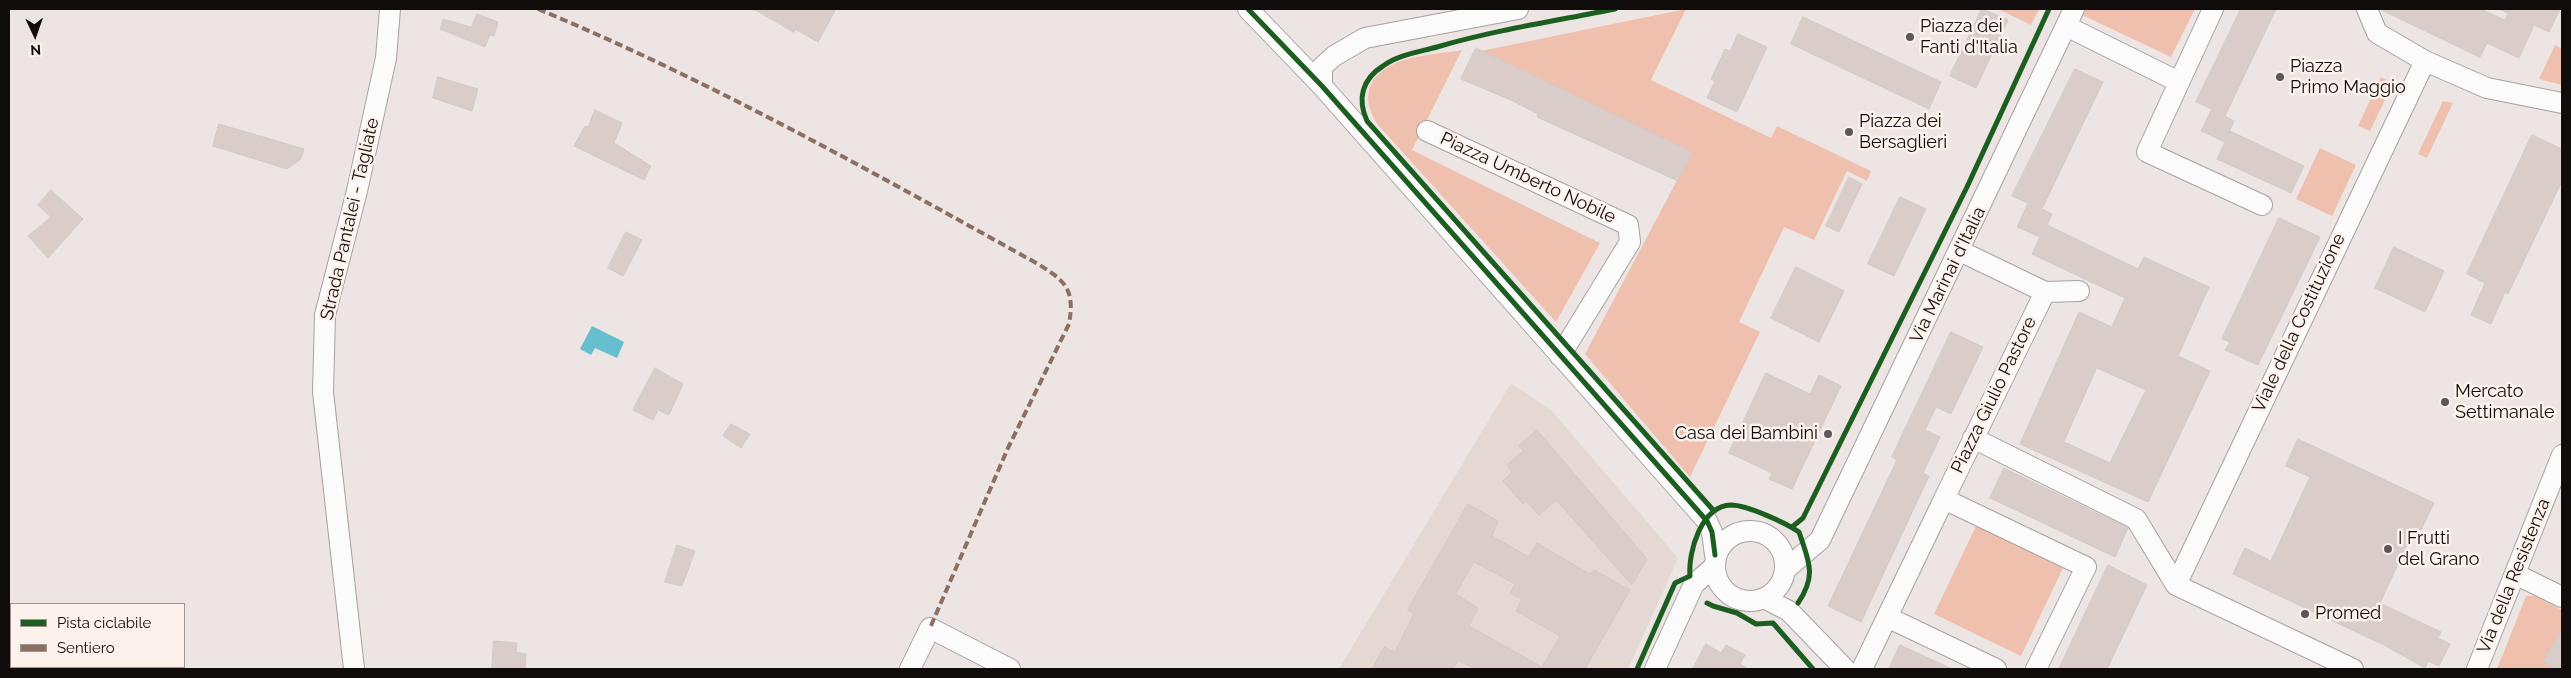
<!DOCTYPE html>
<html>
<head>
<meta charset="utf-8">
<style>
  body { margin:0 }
  #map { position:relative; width:2571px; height:678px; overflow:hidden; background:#ece5e3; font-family:Raleway,sans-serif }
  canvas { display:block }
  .frame { position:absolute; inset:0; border:10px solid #100c0b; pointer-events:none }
  .legend { position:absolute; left:10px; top:603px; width:175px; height:65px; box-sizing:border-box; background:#fdf1ec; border:1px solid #9e9592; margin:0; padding:6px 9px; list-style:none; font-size:15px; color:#100c0b }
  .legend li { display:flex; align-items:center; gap:10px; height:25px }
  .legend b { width:25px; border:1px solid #9e9592 }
  .north { position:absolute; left:10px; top:10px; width:50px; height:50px; -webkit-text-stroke:4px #fdf1ec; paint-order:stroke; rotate:177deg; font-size:14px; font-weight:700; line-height:20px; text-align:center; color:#100c0b }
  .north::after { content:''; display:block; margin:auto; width:18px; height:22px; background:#100c0b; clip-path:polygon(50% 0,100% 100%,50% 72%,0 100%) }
</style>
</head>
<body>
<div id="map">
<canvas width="2571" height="678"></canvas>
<div class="frame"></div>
<ul class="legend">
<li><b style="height:6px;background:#1b5e20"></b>Pista ciclabile</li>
<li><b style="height:6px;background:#8d6e63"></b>Sentiero</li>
</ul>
<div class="north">N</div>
</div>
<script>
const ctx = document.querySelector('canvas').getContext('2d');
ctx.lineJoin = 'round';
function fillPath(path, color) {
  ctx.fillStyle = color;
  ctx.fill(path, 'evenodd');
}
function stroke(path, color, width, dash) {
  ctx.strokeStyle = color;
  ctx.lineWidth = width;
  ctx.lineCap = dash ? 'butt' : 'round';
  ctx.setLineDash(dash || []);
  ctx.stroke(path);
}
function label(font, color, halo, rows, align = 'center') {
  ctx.font = font + ' Raleway,sans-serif';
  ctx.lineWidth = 5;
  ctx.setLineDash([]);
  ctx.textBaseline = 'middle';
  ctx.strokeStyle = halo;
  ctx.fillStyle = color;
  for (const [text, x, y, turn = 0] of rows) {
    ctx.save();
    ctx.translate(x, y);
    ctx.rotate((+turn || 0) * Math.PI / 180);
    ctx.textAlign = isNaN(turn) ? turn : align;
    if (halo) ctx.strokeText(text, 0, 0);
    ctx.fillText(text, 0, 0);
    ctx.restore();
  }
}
fillPath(new Path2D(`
  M1511,383L1551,410L1678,558L1628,669H1339Z`), '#e5d7d2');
fillPath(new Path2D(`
  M1686,9L1651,80L1771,138L1777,126L1871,171L1867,181L1847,171L1814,240L1784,227L1739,322L1760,332L1690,477L1585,354L1692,152L1481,51Z
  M1998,9H2039L2031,25Z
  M2083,9H2195L2171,57L2080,14Z
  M2555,45L2562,49V85L2539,79Z
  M1462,50L1412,150L1600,243L1556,322L1378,125C1363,103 1364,80 1390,66C1410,55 1439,54 1462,50Z
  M2381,77L2393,83L2370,131L2358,126Z
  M2443,101L2453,103L2427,158L2418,154Z
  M2320,148L2356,165L2332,216L2296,199Z
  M1976,526L2063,568L2021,656L1934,614Z
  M2526,596H2535L2562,610V669H2497Z`), '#f0c0af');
fillPath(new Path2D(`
  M592,326L624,342L617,358L595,348L591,355L580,349Z`), '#66bfcf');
const building = new Path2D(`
  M754,9H836L818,42L795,29L794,32Z
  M1982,9L2008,20L1976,88L1950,76Z
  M2241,9H2276L2225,116L2234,121L2228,135L2230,131L2304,166L2291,193L2217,159L2225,142L2201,131L2212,109L2196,102Z
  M2380,9H2480L2505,20L2508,13L2499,9H2560L2549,32L2534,25L2519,58L2487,43L2480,57Z
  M477,14L498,22L494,36L490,35L485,47L440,29L443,19L471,27Z
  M1803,17L1941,82L1929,109L1791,44Z
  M1738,34L1767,47L1737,112L1707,98L1715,81L1711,79L1725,49L1730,51Z
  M1476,48L1692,152L1678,181L1537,117L1538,114L1513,101L1461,79Z
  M2075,69L2103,82L2042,209L2052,214L2047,225L2138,269L2144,257L2209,287L2178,356L2210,371L2148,502L2020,444L2079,312L2112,327L2125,298L2032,254L2040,237L2017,227L2028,203L2012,196ZM2097,368L2146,390L2110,463L2064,442Z
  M438,77L478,89L472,111L433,98Z
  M595,110L622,123L614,143L651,166L644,180L574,146L585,126L588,127Z
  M219,124L304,149L301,159L287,169L213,146Z
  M2532,135L2562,149V181L2508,294L2505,292L2491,324L2471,315L2485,283L2467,274Z
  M1849,177L1862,184L1839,232L1826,226Z
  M51,190L83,219L48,258L28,236L51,217L38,205Z
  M1900,197L1926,209L1894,276L1868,264Z
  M2279,218L2320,237L2258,365L2225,350L2230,342L2222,339Z
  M626,232L642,240L623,276L608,268Z
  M2394,247L2444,271L2425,312L2375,288Z
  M1796,267L1844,291L1819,342L1771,318Z
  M1951,332L1983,347L1951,414L1936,407L1925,430L1940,437L1923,473L1929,476L1861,622L1828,606L1897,460L1892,457Z
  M655,368L683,384L669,415L658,410L653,420L633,410Z
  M1766,373L1810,394L1819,375L1841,386L1792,489L1769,479L1772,473L1729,453Z
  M731,424L750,434L741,448L723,436Z
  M1537,430L1647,559L1632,585L1556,500L1539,515L1526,501L1523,504L1503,481L1512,472L1507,465L1523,451L1519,446Z
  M2298,439L2434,503L2421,530L2415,527L2380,603L2441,632L2438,638L2450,644L2439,666L2428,661L2425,668L2384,645L2233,574L2245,548L2271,561L2310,477L2286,466Z
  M2004,468L2128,528L2115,557L1990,498Z
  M1468,504L1498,521L1492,536L1529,557L1537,543L1590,574L1594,570L1630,590L1585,669H1475L1458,660L1453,669H1372L1384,647L1395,652L1414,614L1408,610ZM1474,562L1515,584L1510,593L1522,599L1516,611L1560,636L1542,667L1469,626L1478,608L1456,594Z
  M677,545L695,551L682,586L665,582Z
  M2108,565L2147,585L2107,669H2059Z
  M2562,629V669H2555L2543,662Z
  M494,641L517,643L516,652L526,654L525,669H492Z
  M1706,644L1721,653L1726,645L1745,655L1740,664L1748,669H1693Z
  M1900,645L1952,669H1889Z`);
fillPath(building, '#dacdc9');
stroke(building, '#cfcac8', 1);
const minor = new Path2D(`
  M1248,9L1322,86L1707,521L1712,532L1715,555
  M2213,9L2147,152L2262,205
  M2367,9L2377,33L2425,61L2487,88L2562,103
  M2066,26L2179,82
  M1322,86V67L1334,56L1365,38L1518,9
  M1427,131L1628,225L1630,242L1560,356
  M1960,251L2045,292L2079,291
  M1973,438L2136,519L2176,585
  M1944,499L2045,292
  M1715 566a35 35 0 1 1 70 0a35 35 0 1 1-70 0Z
  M1785,570L1820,540L2074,9
  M2515,574L2562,597
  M2176,585L2425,61
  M2176,585L2353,669
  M1764,598L1789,611L1845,669
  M1887,617L1996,669
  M354,669L323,392L325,315L357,191L386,58L390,9
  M910,669L930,628L1010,669
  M1655,669L1694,584L1714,567
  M1862,669L1944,499L2086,567L2036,669
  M2477,669L2562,455`);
stroke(minor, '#a7a1a0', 22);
stroke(minor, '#fcfbfb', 20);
stroke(new Path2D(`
  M538,9C711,81 874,173 1038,264C1066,281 1075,290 1069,324L1008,448L930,628`), '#8d6e63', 4, [8, 4]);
stroke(new Path2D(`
  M1248,9L1322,86L1707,521L1712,532L1715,555
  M1615,9C1555,21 1495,30 1437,47C1419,52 1398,55 1383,66C1362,79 1357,99 1367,121L1714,511
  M1792,527L1803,518L1967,187L2049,9
  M1707,603L1713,606L1737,613L1756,624L1773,623L1813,669
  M1637,669L1675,583L1690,576C1688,552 1701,506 1731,505C1747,505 1786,523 1799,532C1809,562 1817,575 1798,603`), '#1b5e20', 5);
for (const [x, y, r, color] of [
  [1910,37,5,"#5d5857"],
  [2280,77,5,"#5d5857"],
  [1849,132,5,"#5d5857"],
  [2445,402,5,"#5d5857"],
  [1828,434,5,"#5d5857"],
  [2388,549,5,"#5d5857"],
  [2305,614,5,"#5d5857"]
]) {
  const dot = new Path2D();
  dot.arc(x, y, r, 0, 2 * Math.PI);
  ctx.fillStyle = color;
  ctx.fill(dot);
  stroke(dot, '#fdf1ec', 2);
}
label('18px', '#100c0b', '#fdf1ec', [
  ["Piazza dei",1920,27],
  ["Fanti d'Italia",1920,48],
  ["Piazza",2290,67],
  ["Primo Maggio",2290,88],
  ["Piazza dei",1859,122],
  ["Bersaglieri",1859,143],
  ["Mercato",2455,392],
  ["Settimanale",2455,413],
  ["Casa dei Bambini",1818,434,"right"],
  ["I Frutti",2398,539],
  ["del Grano",2398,560],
  ["Promed",2315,614]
], 'left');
label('18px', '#100c0b', '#fdf1ec', [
  ["Piazza Umberto Nobile",1528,178,25],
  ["Strada Pantalei - Tagliate",350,219,-77],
  ["Via Marinai d'Italia",1948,275,-64],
  ["Viale della Costituzione",2299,323,-65],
  ["Piazza Giulio Pastore",1994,395,-64],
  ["Via della Resistenza",2514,576,-68]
]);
</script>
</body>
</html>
